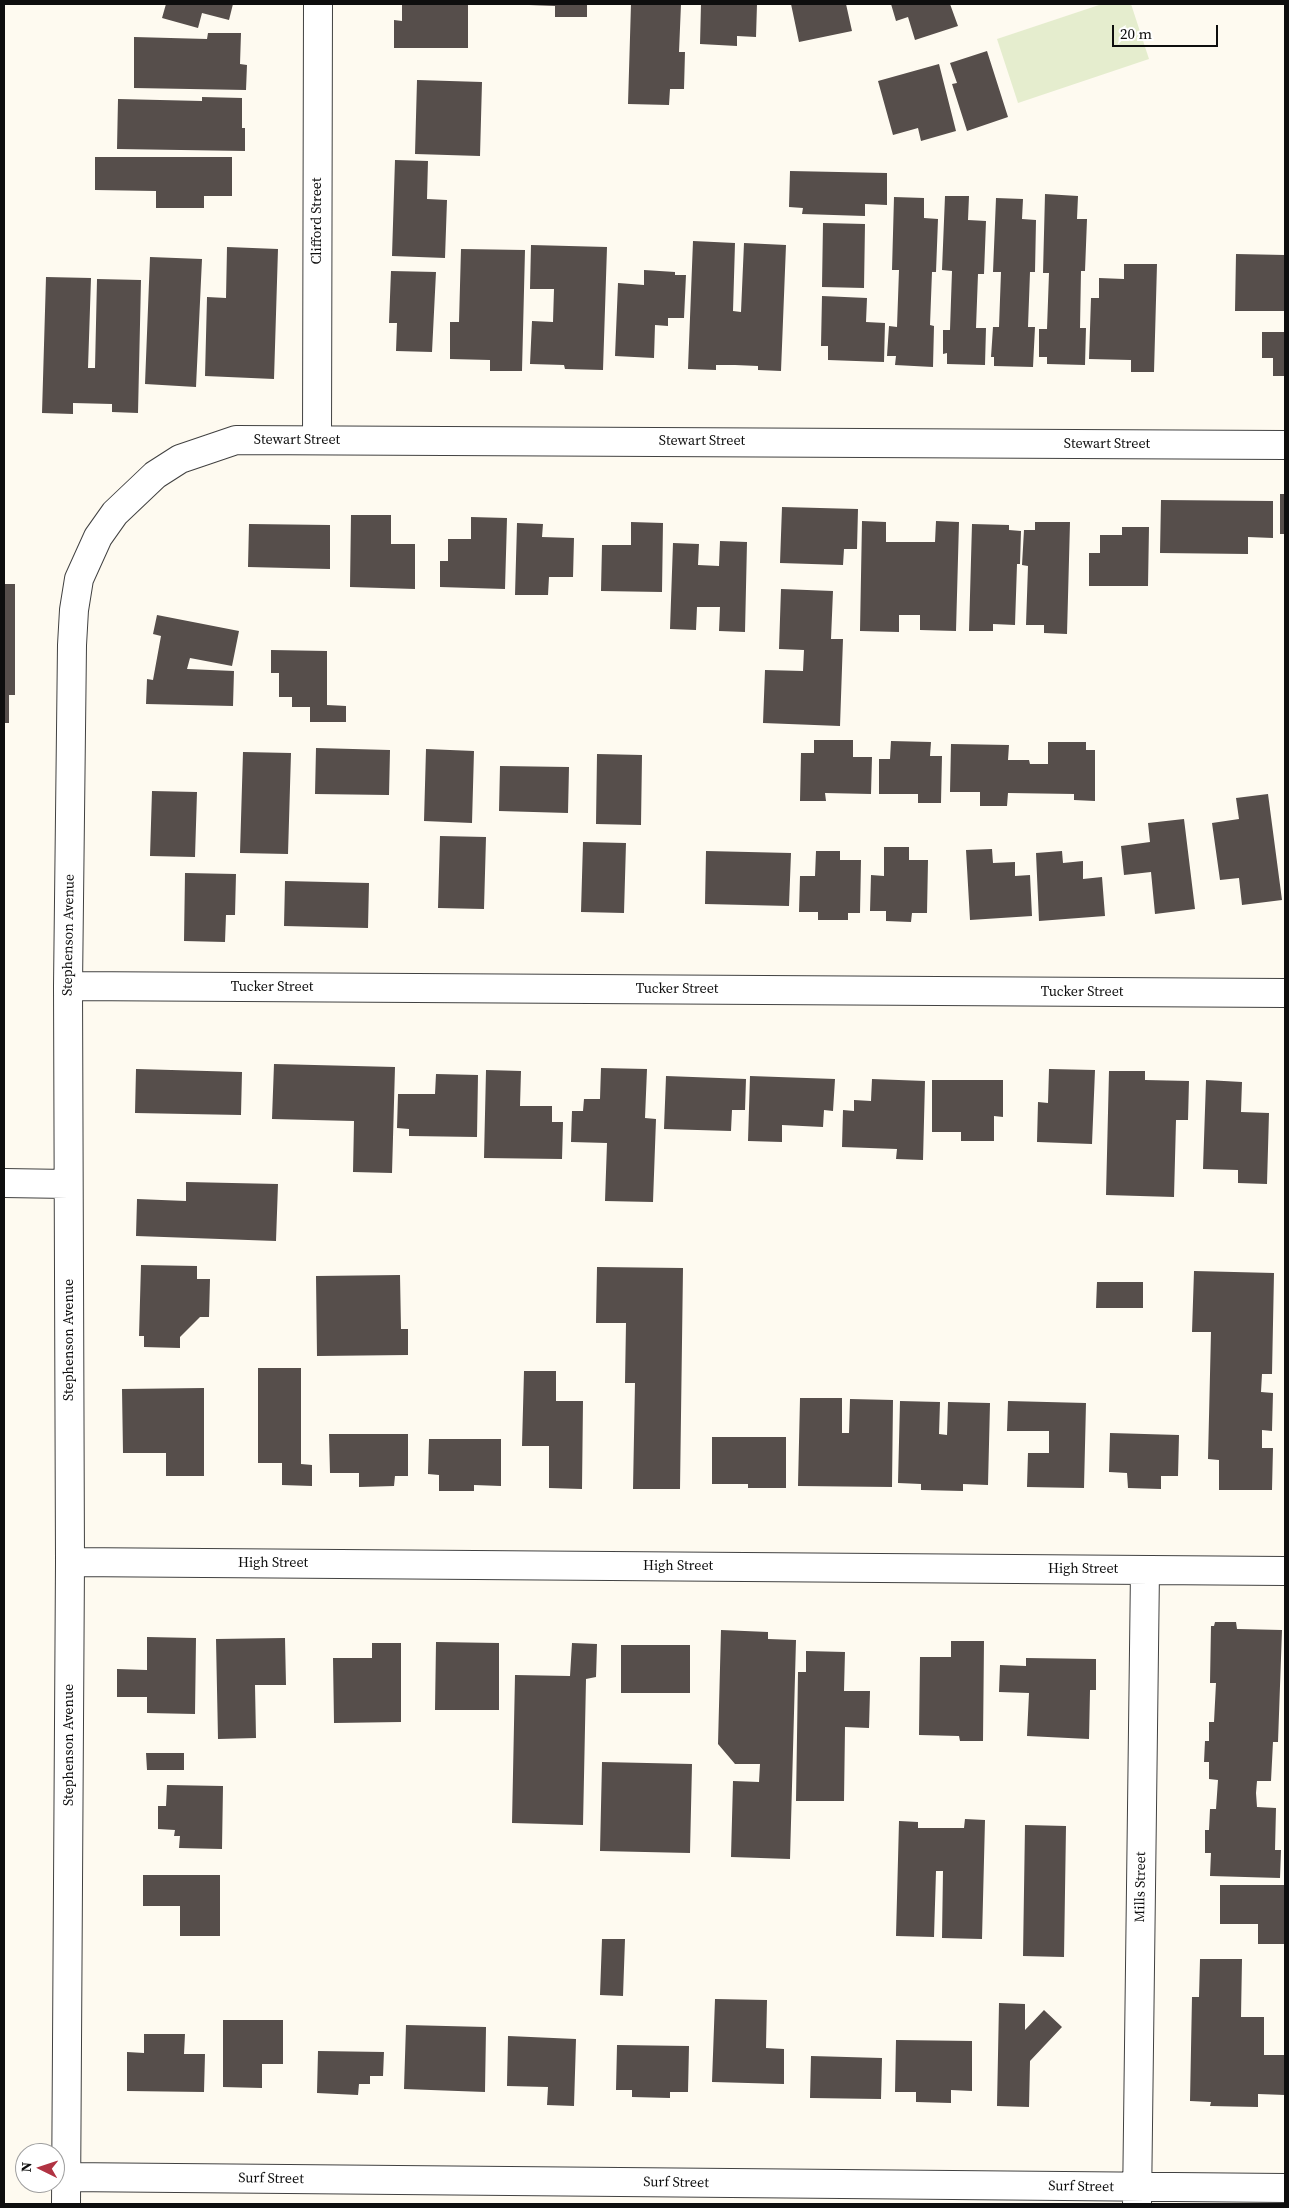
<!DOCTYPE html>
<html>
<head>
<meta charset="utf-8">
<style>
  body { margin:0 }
  #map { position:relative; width:1289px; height:2208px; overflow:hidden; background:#fefaf0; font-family:"Source Serif 4",serif }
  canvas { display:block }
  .frame { position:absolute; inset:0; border:5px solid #0e0e0e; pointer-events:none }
  .north { position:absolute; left:15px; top:2143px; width:50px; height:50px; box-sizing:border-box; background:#fff; border:1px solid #9f9f9f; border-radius:50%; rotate:274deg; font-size:14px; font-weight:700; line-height:20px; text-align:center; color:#0e0e0e }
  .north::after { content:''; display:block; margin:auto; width:18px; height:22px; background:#b13343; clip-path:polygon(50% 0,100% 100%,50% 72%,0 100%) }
  .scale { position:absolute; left:1112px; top:25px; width:106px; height:22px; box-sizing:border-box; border:2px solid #0e0e0e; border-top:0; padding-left:6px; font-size:15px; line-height:18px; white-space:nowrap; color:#0e0e0e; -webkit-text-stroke:4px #fff; paint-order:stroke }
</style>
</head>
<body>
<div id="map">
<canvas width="1289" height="2208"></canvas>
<div class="frame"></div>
<div class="north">N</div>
<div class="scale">20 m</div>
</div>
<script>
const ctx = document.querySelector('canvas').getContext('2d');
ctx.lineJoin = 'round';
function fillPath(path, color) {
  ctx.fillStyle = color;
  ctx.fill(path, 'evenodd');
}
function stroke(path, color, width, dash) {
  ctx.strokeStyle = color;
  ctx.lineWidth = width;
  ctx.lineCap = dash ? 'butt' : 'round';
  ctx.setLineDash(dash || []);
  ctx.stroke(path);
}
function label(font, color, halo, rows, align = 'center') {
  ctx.font = font + ' "Source Serif 4",serif';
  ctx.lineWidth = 5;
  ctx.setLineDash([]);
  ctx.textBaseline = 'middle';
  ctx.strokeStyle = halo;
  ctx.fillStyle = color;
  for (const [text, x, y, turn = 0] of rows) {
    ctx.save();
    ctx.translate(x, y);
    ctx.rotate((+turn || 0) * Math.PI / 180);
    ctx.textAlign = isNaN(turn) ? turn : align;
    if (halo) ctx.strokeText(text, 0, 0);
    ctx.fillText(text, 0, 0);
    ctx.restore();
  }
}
fillPath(new Path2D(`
  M1102,4H1131L1149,59L1018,103L997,39Z`), '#e5edce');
fillPath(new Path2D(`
  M166,4H233L229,20L202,13L198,28L162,18Z
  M402,4H468V48H394V20L402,21Z
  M529,4H587V17H555V6L529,5Z
  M631,4H681L679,52H685L684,89H670L669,105L628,104Z
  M701,4H757L756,37L737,36V46L700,44Z
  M791,4H846L852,31L799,42Z
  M891,4H950L958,26L915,40L908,17L896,21Z
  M208,33H241L240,64L247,65L246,90L134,88V37L207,39Z
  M987,51L1008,117L967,131L952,84L957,83L950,63Z
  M939,64L956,131L921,141L918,128L893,135L878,81Z
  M417,80L482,82L480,156L415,154Z
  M202,97L242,98V128H245V151L117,149L118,99L202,101Z
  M95,157H232V196H204V208H156V191L95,190Z
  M395,160L428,161L427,199L447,200L445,258L392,256Z
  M790,171L887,173V205L865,204V216L802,214L803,208L789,207Z
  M1045,194L1078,196L1077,219H1087L1085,271H1081L1080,328H1086L1085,365L1047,364V357H1039V329H1047L1049,273H1043Z
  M945,196H969L968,220L986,221L984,274H978L976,328H986L985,365L947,364V353L943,354V330H950L952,271L942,270Z
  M894,197L924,198V218L938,219L936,272H932L930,325L934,326L933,367L895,365L896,356H887L889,326L897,327L899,270H892Z
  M996,198L1023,199L1022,219L1036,220L1035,272H1030L1028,327H1035L1033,367L994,366V357H991L993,327H999L1001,272H993Z
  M823,223L865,224L864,288L822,287Z
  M693,241L735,243L733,311L741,312L744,243L786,245L781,371L758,370V366L735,365H716V370L688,369Z
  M531,245L607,247L603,370L565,369L564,365L530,364L532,321L553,322L554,289H530Z
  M227,247L278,249L274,379L205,376L207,297L226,298Z
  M461,249L525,250L522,371H490V360L450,359V322H459Z
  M1236,254L1285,255V311H1235Z
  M150,257L202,259L196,387L145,384Z
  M1124,264H1157L1154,372H1131V360L1089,359L1091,298H1099V278L1124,279Z
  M644,270L675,272V275H686L684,318H668V326L655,325L654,358L615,356L618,283L644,285Z
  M391,271L436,272L432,352L396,351L397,323H389Z
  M46,277L91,278L88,368H95L97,279L141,280L138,413L112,412V404L73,403V414L42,413Z
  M822,296L867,298L866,322L885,323L884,362L828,360V346H821Z
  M1262,332H1285V376H1273V358H1262Z
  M1280,494H1285V534H1280Z
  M1161,500L1273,501V538L1248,537V554L1160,553Z
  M782,507L858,509L857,549H844L843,565L780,563Z
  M351,515H391V544H415V589L350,587Z
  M471,517L507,518L505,589L440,587V561H448V539H471Z
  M862,521L886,522V542H935L936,521L959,522L956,631L920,630V615H899V632L860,631Z
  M631,522L663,523L662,592L601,591L602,545H631Z
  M1035,522H1070L1067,634L1044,633V625H1026L1028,566L1022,565L1024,530H1035Z
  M517,523L543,524L542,537L574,538L573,577H549L548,595H515Z
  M249,524L330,525V569L248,567Z
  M972,524L1009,525V530L1021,531L1020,564H1017L1015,625L993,624V631H969Z
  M1122,527H1149L1148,586H1089V553H1100V535H1122Z
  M720,541L747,542L745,632L719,631L720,607H697L696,630L670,629L673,543L699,544L698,565L719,566Z
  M4,584H15V695H9V723H4Z
  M781,589L833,591L831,639H843L840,726L763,723L765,670L803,671L804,650L779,649Z
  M157,615L239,631L232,666L190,658L187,669L234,671L233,706L146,704L147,679L153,680L161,636L153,634Z
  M271,650L327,651V705L346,706V722H310V707H292V697H279V673H271Z
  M814,740H853V757H872L871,794L825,793L826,801H800L801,753H814Z
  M891,741L931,742L930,756H942L941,803H918V794H879V759H890Z
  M1048,742H1086V750H1095V801L1074,800V794L1008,793L1007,806H980V792H950L951,744L1009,745L1008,760H1029L1030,764H1048Z
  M316,748L390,750L389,795L315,794Z
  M426,749L474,751L472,823L424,821Z
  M243,752L291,753L288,854L240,853Z
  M597,754L642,755L641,825L596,824Z
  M500,766L569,767L568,813L499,811Z
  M152,791L197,792L195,857L150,856Z
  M1268,794L1282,900L1242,905L1239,878L1220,880L1212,823L1239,819L1236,798Z
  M1184,819L1195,909L1155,914L1151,872L1124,875L1121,846L1150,842L1148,823Z
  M440,836L486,837L484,909L438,908Z
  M583,842L626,843L624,913L581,912Z
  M884,847H909V860H928L927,913H912L911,922L886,921V911H870L871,875L884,876Z
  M992,849L993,863L1015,862V876L1030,875L1032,916L970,920L966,850Z
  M706,851L791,853L789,906L705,904Z
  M816,851H840V860H861L860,913H848V920H818V912H799L800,876H815Z
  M1062,851L1063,863L1083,861V879L1102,877L1105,916L1039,921L1036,853Z
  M185,873L236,874L235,915H226L225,942L184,941Z
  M285,881L369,883L368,928L284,926Z
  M274,1064L395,1067L392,1173L353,1172L354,1121L272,1119Z
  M601,1068L647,1069L645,1118L656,1119L653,1202L605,1201L607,1143L571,1142L572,1111H583L584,1099H600Z
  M136,1069L242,1072L241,1115L135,1113Z
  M1049,1069L1095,1070L1092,1144L1037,1142L1038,1102L1048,1103Z
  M486,1070L521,1071L520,1106H552V1122H563L562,1159L484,1158Z
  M1109,1071H1145V1080L1189,1081L1188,1120H1176L1174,1197L1106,1195Z
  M436,1074L478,1075L477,1137L409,1136V1129L397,1128L398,1094H435Z
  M666,1076L746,1079L745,1110H732L731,1131L664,1129Z
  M750,1076L835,1079L833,1111L824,1110L823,1127L782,1125V1142L748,1141Z
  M872,1079L925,1081L923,1160L896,1159L897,1149L842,1147L843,1110L854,1111V1100L871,1101Z
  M932,1080H1003V1117L994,1116V1141H961V1132H932Z
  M1206,1080L1242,1082L1241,1112L1269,1113L1267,1184L1238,1183V1170L1203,1169Z
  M186,1182L278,1184L276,1241L136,1236L137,1199L186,1201Z
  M141,1265L197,1266V1279H210L209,1317H200L180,1337V1348L144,1347V1336H139Z
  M597,1267L683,1268L680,1489H633L635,1383H625L626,1323H596Z
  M1194,1271L1274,1273L1272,1374H1262L1261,1392L1273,1393L1272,1431L1262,1430V1448H1273L1272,1490H1219V1460L1208,1459L1211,1332H1192Z
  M400,1275L401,1329H408V1355L317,1356L316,1276Z
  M1097,1282H1143V1308H1096Z
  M258,1368H301V1464L312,1465V1486L282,1485V1463H258Z
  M524,1371H556V1401H583L582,1489L549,1488V1446H522Z
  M204,1388V1476H166V1453H123L122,1389Z
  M800,1398H842V1433H849L850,1399L893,1400L892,1487L798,1486Z
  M900,1401L940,1402L939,1434L947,1435L948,1402L990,1403L988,1485L963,1484V1491L921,1490V1484L898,1483Z
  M1008,1401L1086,1403L1084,1488L1027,1487L1028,1453H1049V1431H1007Z
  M1110,1433L1179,1435L1178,1476H1161V1489L1128,1488L1127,1473L1109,1472Z
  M329,1434H408V1476H395L394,1486L359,1487V1473H330Z
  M712,1437H786V1488H748V1484H712Z
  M429,1439H501V1486L474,1485V1491H439V1475L428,1474Z
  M1215,1622H1236L1237,1629L1282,1630L1278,1742H1273L1271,1781H1257L1256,1793L1257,1807L1276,1808L1275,1850H1281L1280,1878L1210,1876L1211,1853H1205V1830H1209L1210,1809H1216L1218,1780L1209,1779V1762H1204L1205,1741H1209V1722H1214L1216,1683H1210L1211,1626H1214Z
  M721,1630L768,1632V1639L796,1640L790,1859L731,1857L733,1781L759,1782L760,1764H735L718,1744Z
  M147,1637L196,1638L195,1714L147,1713V1697H117V1669L147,1670Z
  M285,1638L286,1685H255L256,1738L218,1739L216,1639Z
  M951,1641H984L983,1741H960L959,1736L919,1735L920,1657H951Z
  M436,1642L499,1643V1710H435Z
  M372,1643H401V1722L334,1723L333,1658H372Z
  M572,1643L597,1644L596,1677L586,1679L583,1825L512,1823L515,1675L570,1676Z
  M621,1645H690V1693H621Z
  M806,1651L845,1652L844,1691H870L869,1728L845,1727L844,1801H796L798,1672H806Z
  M1026,1658L1096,1659V1690H1090L1089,1739L1027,1736L1029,1693L999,1692L1000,1665L1026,1666Z
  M146,1753H184V1770H147Z
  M602,1762L692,1764L690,1853L600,1851Z
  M167,1785L223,1786L222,1849L179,1848L180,1836H174L175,1830L158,1829V1806H166Z
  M965,1819L985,1820L982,1939L942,1938L943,1871H936L934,1937L896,1936L899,1821L918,1822V1828H964Z
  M1025,1825L1066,1826L1064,1957L1023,1956Z
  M143,1875H220V1936H180V1906H143Z
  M1220,1885H1285V1944H1258V1924H1220Z
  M602,1939H625L623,1996L600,1995Z
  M1200,1959H1242L1241,2017H1264V2055H1285V2095L1258,2094V2107L1210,2106L1211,2102L1190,2101L1192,1997H1199Z
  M715,1999L767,2000L766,2048L784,2049V2084L712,2082Z
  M999,2003L1025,2004V2030L1044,2010L1062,2027L1030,2061L1029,2107L997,2106Z
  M223,2020H283V2064H262V2088L223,2087Z
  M406,2025L486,2027L485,2092L404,2089Z
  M144,2034H185L184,2054H205L204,2092L127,2091V2052L144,2053Z
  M508,2036L576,2039L574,2106L547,2105L548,2087L507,2086Z
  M896,2040L972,2041V2091L951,2090V2103L916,2102V2092H895Z
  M617,2045L689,2046L688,2092H670V2098L632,2097V2090H616Z
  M318,2051L384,2052L383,2076H370V2084H359L358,2095L317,2093Z
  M811,2056L882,2058L881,2099L810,2098Z`), '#564e4b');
const street = new Path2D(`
  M317,439L318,4
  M68,986L1285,993
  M4,1183L68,1184
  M70,1562L1285,1571
  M66,2177L1285,2188
  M66,2204L70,1562L68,986L72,645L74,610L79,579L98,537L115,513L155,475L180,459L236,440L1285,445
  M1137,2204L1145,1570`);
stroke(street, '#414141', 30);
stroke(street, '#fff', 28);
label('14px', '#0e0e0e', '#fff', [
  ["Clifford Street",317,221,-90],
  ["Stewart Street",297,440],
  ["Stewart Street",702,441],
  ["Stewart Street",1107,444],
  ["Stephenson Avenue",69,935,-89],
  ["Tucker Street",272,987],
  ["Tucker Street",677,989],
  ["Tucker Street",1082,992],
  ["Stephenson Avenue",69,1340,-90],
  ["High Street",273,1563],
  ["High Street",678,1566],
  ["High Street",1083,1569],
  ["Stephenson Avenue",69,1745,-90],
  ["Mills Street",1141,1887,-89],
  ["Surf Street",271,2179,1],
  ["Surf Street",676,2183,1],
  ["Surf Street",1081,2187,1]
]);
</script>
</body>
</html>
